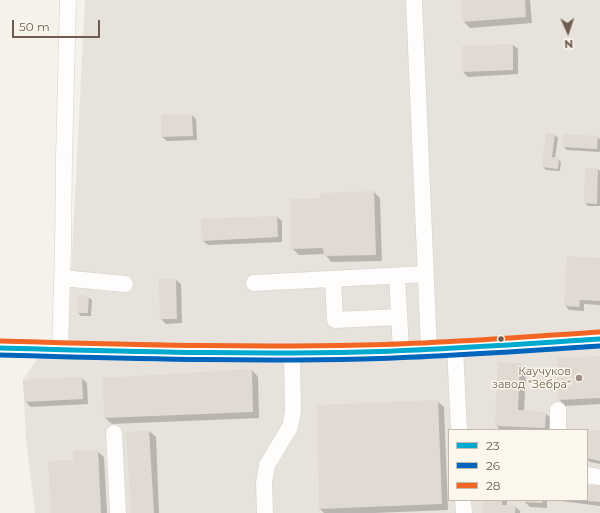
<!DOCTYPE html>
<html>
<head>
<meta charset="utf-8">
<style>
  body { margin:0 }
  #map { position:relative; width:600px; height:513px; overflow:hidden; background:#f5f2eb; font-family:Montserrat,sans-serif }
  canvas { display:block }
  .legend { position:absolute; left:448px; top:429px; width:140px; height:72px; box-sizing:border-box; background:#fcf7ed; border:1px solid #c4b9ae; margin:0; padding:5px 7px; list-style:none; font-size:12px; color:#6f5c4f }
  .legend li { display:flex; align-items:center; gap:8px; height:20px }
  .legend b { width:20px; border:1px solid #c4b9ae }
  .north { position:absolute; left:548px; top:12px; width:40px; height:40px; -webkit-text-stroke:3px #fcf7ed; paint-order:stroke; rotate:177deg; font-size:11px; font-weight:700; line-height:16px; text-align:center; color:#6f5c4f }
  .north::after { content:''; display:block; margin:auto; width:14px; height:18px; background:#6f5c4f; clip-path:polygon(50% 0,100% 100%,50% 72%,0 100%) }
  .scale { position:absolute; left:12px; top:20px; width:88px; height:18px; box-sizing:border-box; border:2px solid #6f5c4f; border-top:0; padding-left:5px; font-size:12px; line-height:14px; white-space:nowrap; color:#6f5c4f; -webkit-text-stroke:3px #fcf7ed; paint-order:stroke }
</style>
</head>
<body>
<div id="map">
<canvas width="600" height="513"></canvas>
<ul class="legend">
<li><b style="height:5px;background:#00a9ce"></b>23</li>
<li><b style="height:5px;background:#0065bd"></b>26</li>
<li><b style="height:5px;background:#f26522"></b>28</li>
</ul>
<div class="north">N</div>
<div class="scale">50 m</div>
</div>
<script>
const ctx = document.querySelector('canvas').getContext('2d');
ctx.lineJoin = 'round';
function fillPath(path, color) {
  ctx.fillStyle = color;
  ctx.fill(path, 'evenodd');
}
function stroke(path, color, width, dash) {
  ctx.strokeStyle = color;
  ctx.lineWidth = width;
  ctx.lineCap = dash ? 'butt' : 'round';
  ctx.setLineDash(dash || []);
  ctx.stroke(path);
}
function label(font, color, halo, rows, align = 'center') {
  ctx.font = font + ' Montserrat,sans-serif';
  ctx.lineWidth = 3;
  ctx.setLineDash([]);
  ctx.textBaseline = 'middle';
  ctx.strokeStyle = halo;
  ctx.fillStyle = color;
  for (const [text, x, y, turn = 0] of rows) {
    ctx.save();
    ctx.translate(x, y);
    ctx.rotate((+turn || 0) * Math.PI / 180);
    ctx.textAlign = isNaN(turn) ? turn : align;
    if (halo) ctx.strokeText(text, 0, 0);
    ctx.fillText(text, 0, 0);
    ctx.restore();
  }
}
fillPath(new Path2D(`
  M85,0H600V513H35L26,438L23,380L69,313ZM449,430H587V500H449Z`), '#e7e2dc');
fillPath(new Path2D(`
  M462,0H530L532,23L470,28L463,21Z
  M513,45L518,49V74L468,77L463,72Z
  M192,115L196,119L197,140L167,141L162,137Z
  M555,135L558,138L555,158L558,159L561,162L560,171L546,170L543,167Z
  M564,135L597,137L600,139V152L567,150L564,147Z
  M586,169H598L600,171V206H588L585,203Z
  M374,192L380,198L382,261L331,262L325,254L299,255L292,248L321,199Z
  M277,217L282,221V242L208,245L203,241Z
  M600,259V305L584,304V311L569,310L565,305Z
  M160,280H176L181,284L182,323L166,324L161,319Z
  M88,297L92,300L91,316H81L78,313Z
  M600,357V404L565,406L559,399Z
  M520,364L526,371L524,412L545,413L552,419L551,430H500L496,425Z
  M252,370L258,377L259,418L112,424L105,418L104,379Z
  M82,378L87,383L88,404L31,407L26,402L24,381Z
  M437,401L444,407L448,510L374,513H324L320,509Z
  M149,431L156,437L159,513H132L127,433Z
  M600,432V464L590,462L587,459V445Z
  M97,451L104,457L107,513H52L74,461Z
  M587,486L600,487V506L554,500H587Z
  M484,500H507V506H515L520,511V513H483Z
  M525,500H547V508L530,507L525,502Z`), '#0003');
fillPath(new Path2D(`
  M461,0H525L526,17L462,22Z
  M513,44V70L462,72V46Z
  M192,114L193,136L161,137V115Z
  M546,133L555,134L552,157L559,158L558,169L542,167Z
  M563,134L598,136L597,149L563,147Z
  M585,168H598L597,204L584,203Z
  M374,191L376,255L324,256L323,248L291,249L290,199L320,198L321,193Z
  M277,216L278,237L202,241L201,219Z
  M567,256L600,258V301L580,300L579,307L564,306Z
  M159,279H176L177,319H160Z
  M77,295L89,296L88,313H77Z
  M600,356V398L558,400L557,358Z
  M498,362L520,363L518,410L546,412L545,428L495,426Z
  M252,369L253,412L104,418L103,378Z
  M82,377L83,399L25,402L23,380Z
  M438,400L442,504L319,509L317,405Z
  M589,429L600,431V461L587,458V440Z
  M149,430L154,513H131L126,432Z
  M98,450L101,513H51L48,461L73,460V451Z
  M587,485L600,486V502L587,501Z
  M483,500H502V505H516L515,513H482Z
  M524,500H543L542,503L524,502Z`), '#e0dad2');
const minor = new Path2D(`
  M414,0L429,349
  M397,276L401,350
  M62,278L125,284
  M333,279L335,320L399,317
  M254,283L426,274
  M0,348C110,351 219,354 329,353C419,352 510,345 600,339
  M455,348L459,430
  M60,349L63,247L64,158L68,0
  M558,410V430
  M114,433L118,513
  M587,475L600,477
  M463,500L464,513
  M265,513L264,483L267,465L290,427L293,412L292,353`);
stroke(minor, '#d4cfc9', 17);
stroke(minor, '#fefdfc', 16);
stroke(new Path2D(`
  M0,348C121,351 241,355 362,352C441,350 521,344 600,339`), '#00a9ce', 5);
stroke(new Path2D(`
  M0,355C121,358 241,362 362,359C441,357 521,351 600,346`), '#0065bd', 5);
stroke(new Path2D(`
  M0,341C120,344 240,348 361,345C440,344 520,337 600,332`), '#f26522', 5);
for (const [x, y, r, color] of [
  [501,339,3.5,"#6f5c4f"],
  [579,378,4,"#9e9086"]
]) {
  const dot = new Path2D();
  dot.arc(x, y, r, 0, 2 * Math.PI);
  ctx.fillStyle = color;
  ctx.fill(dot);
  stroke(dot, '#fcf7ed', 1.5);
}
label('11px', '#6f5c4f', '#fcf7ed', [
  ["Каучуков",571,372],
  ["завод \"Зебра\"",571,385]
], 'right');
</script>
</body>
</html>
